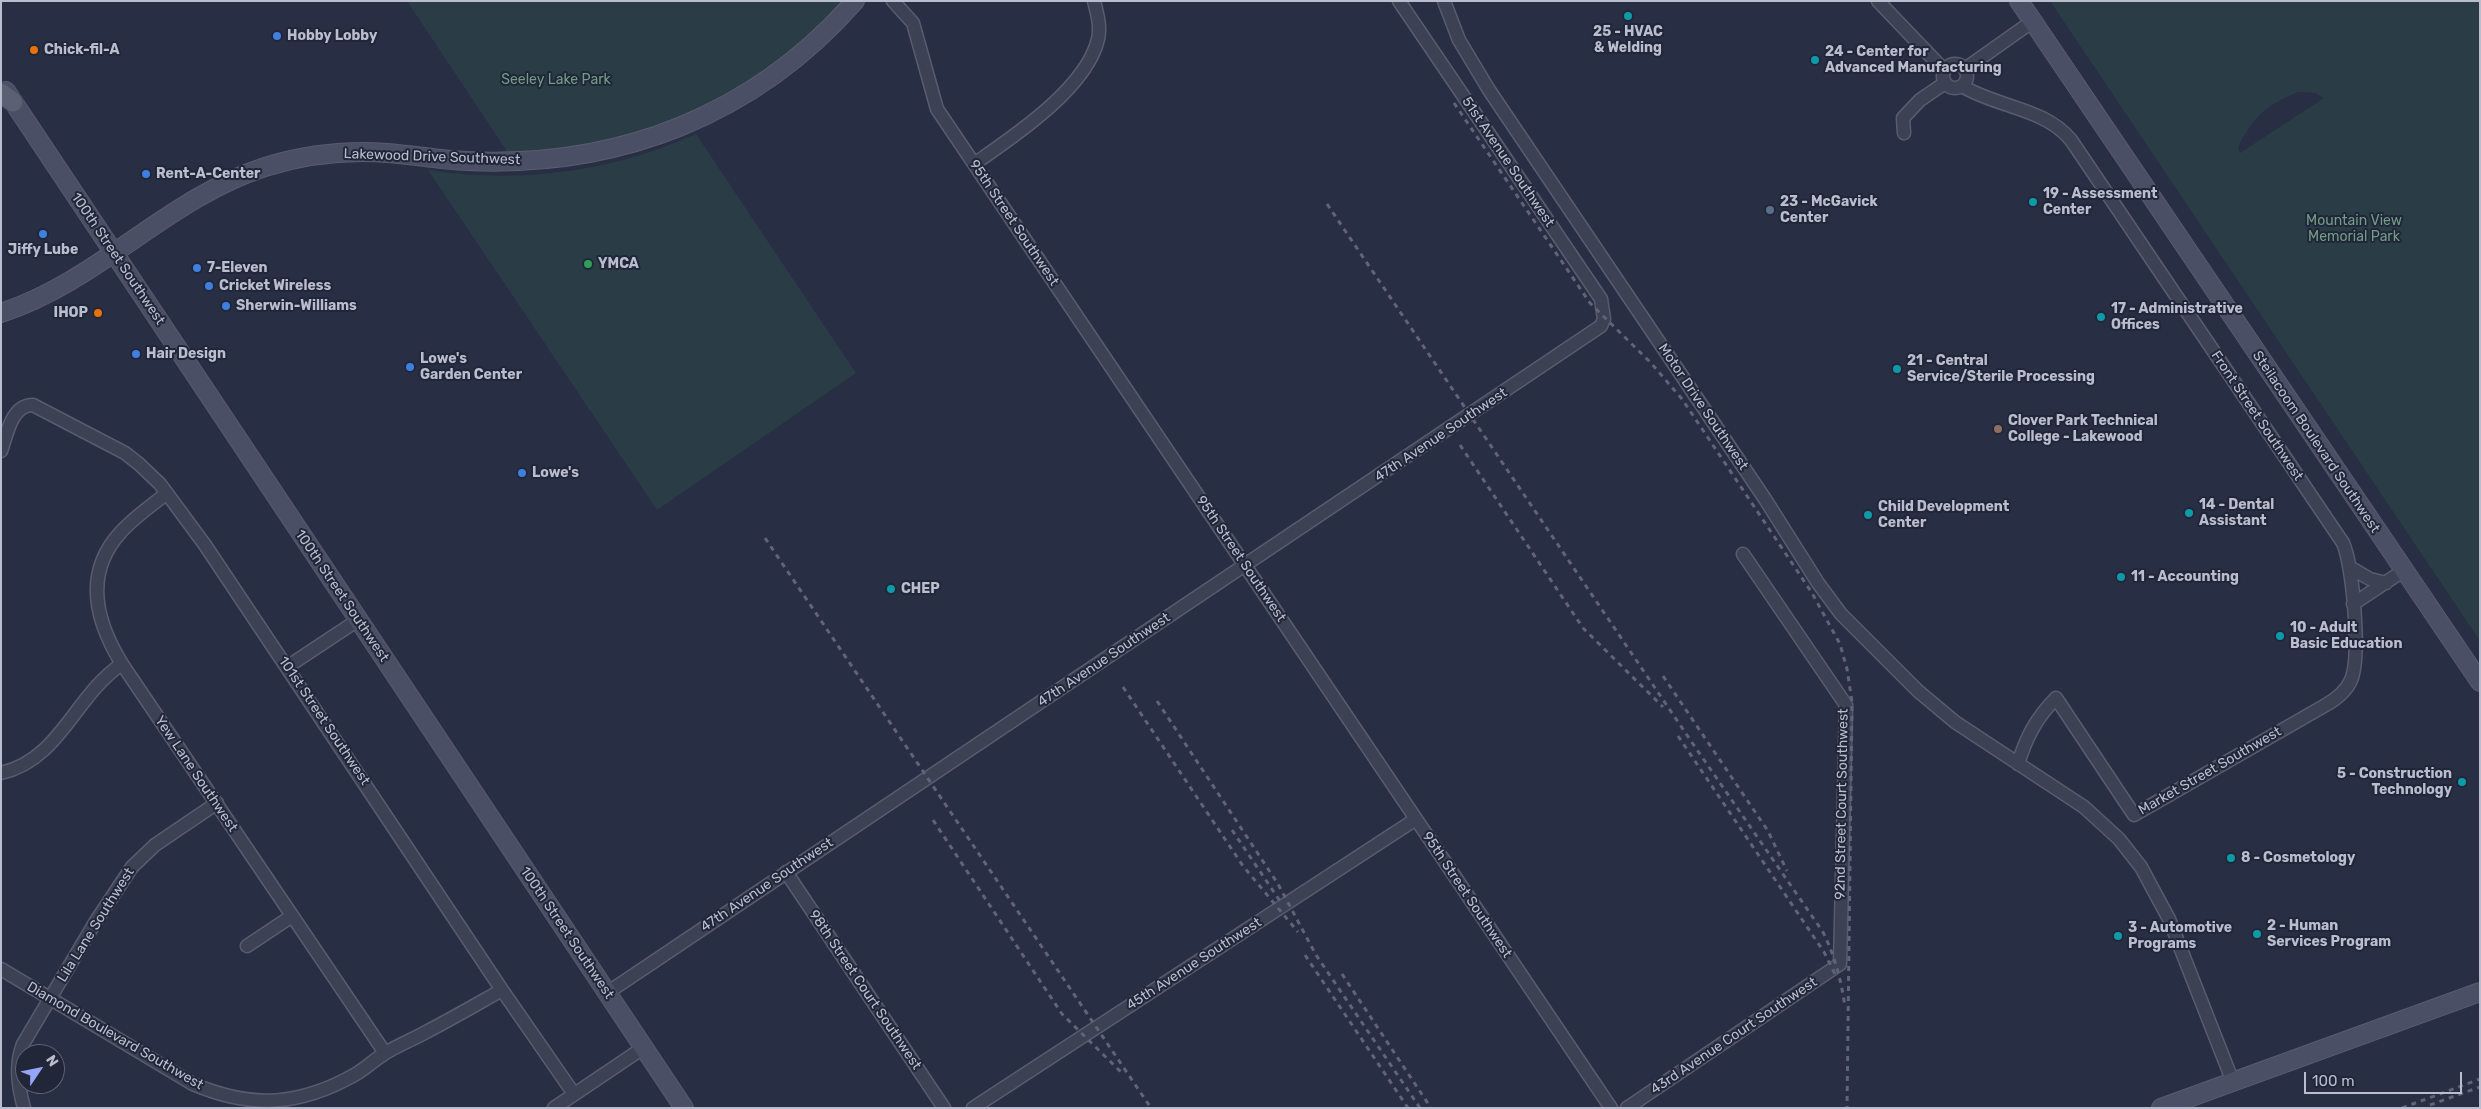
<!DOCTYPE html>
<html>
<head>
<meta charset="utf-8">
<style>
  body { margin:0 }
  #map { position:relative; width:2481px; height:1109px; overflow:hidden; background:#282e44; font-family:Rubik,sans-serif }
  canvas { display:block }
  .frame { position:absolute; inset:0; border:2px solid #babdcd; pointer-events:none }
  .north { position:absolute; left:15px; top:1044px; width:50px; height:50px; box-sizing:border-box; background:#212639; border:1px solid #5e6274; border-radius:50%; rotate:56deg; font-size:14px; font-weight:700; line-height:20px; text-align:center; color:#babdcd }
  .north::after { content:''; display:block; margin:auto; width:18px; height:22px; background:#95a5f7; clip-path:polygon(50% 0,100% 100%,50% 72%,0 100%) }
  .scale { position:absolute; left:2304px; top:1072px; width:158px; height:22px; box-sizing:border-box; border:2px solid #babdcd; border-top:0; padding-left:6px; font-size:15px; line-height:18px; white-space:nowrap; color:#babdcd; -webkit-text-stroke:4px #212639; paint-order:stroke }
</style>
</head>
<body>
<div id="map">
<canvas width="2481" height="1109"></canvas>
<div class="frame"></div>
<div class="north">N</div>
<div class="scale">100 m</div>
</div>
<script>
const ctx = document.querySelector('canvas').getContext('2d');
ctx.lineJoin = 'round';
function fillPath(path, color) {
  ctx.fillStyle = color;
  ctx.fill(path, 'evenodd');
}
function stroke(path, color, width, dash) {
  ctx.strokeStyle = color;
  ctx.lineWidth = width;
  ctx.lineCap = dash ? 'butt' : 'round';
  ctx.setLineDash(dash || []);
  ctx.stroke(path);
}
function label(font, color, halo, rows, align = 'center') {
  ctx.font = font + ' Rubik,sans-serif';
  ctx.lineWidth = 4;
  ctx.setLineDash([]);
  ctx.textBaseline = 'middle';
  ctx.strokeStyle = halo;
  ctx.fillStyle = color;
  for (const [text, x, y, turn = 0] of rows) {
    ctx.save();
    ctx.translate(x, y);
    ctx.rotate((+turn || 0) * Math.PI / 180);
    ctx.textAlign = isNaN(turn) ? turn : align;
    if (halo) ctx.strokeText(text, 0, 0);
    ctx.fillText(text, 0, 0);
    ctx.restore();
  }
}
fillPath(new Path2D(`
  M407,1H855L836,23L685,125L514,162Z
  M2050,1H2480V641ZM2298,92L2315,93L2324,98L2240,153L2238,147C2255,115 2265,106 2298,92Z
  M696,134L856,373L657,510L428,170C521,184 610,172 696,134Z`), '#2a3c45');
const street = new Path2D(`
  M893,1L913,23L937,109L1611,1108
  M1444,1L1459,40L1489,90L1765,499L1818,583L1841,614L1918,691L1955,722L2084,807L2119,839L2141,867L2169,919L2233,1082
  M1878,1L1944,70
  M1943 76a12 12 0 1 1 24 0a12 12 0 1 1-24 0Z
  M1965,69L2033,21
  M1962,86C1996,107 2045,108 2071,140L2343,543C2353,566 2361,657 2351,680C2346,692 2335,700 2324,706L2134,815L2056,698C2036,718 2026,738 2018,764
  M1904,133L1903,118L1920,100L1945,83
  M974,164C1013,137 1087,88 1098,39C1101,26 1097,13 1094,1
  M1,451C7,435 11,405 33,405L125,453L139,464L160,484L205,545L502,990L574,1094
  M167,493C151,506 133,518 120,533C83,574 96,622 122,664L385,1053
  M2351,568L2370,579L2386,583
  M2353,604L2403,571
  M287,667L358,620
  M1,773C60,760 75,695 122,664
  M786,872L944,1108
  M247,946L292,916
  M1,969L193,1084C252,1109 300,1106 356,1074C366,1068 374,1060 384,1054C398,1045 414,1039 428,1031C453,1018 477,1004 502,990
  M607,993L1601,326L1604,319L1601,299L1399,1
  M24,1108C18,1086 15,1065 23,1044L96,921L132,867L155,845L217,803
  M554,1108L643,1048
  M973,1108L1416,819
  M1627,1108L1840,964L1846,705L1743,554`);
const secondary = new Path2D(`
  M2019,1L2480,682
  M6,91L684,1108
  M1,313C99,281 168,198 265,167C304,155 346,150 387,153C414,155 440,160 467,161C618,168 754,116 855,1
  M2161,1108L2480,992`);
const primary = new Path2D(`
  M1,93L13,102`);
stroke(street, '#585c6e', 15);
stroke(secondary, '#585c6e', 20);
stroke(primary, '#464a5d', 21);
stroke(street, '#3c4153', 12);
stroke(secondary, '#4b4f66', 18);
stroke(primary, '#5b6073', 19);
stroke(new Path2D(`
  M1454,103L1590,303L1651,363L1682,399L1812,593L1840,644L1847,669L1852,702L1847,1108
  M1327,204L1693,744L1823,932C1835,957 1841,979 1845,1007
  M1460,445L1583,628L1663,707
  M765,538L1151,1108
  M1663,676L1768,831L1787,871
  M1123,687L1243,866L1298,932
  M1157,701L1278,884L1316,955L1420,1108
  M1678,736L1824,952L1835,974
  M933,820L1062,1014L1122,1073
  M1232,830L1282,904
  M1305,955L1408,1108
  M1342,974L1431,1108
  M2430,1105L2480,1087
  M2402,1108L2480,1079`), '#5f647a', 3, [5, 5]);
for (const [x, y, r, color] of [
  [1628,16,5,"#0f9aa8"],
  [277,36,5,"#3f7fe0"],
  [34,50,5,"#e8710a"],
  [1815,60,5,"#0f9aa8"],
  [146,174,5,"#3f7fe0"],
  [2033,202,5,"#0f9aa8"],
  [1770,210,5,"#5c6f8a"],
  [43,234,5,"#3f7fe0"],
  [588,264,5,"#2e9e5b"],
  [197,268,5,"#3f7fe0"],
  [209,286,5,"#3f7fe0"],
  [226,306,5,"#3f7fe0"],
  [98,313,5,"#e8710a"],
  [2101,317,5,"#0f9aa8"],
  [136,354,5,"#3f7fe0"],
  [410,367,5,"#3f7fe0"],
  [1897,369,5,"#0f9aa8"],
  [1998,429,5,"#8d6e63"],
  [522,473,5,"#3f7fe0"],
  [2189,513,5,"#0f9aa8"],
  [1868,515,5,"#0f9aa8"],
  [2121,577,5,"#0f9aa8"],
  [891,589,5,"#0f9aa8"],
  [2280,636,5,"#0f9aa8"],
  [2462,782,5,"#0f9aa8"],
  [2231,858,5,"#0f9aa8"],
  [2257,934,5,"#0f9aa8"],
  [2118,936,5,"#0f9aa8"]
]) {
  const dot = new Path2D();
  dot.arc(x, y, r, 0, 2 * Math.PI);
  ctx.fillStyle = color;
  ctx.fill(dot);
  stroke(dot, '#212639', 2);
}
label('bold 14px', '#babdcd', '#212639', [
  ["25 - HVAC",1628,32,"center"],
  ["& Welding",1628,48,"center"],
  ["Hobby Lobby",287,36],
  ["Chick-fil-A",44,50],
  ["24 - Center for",1825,52],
  ["Advanced Manufacturing",1825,68],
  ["Rent-A-Center",156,174],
  ["19 - Assessment",2043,194],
  ["Center",2043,210],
  ["23 - McGavick",1780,202],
  ["Center",1780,218],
  ["Jiffy Lube",43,250,"center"],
  ["YMCA",598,264],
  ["7-Eleven",207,268],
  ["Cricket Wireless",219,286],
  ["Sherwin-Williams",236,306],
  ["17 - Administrative",2111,309],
  ["Offices",2111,325],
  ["IHOP",88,313,"right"],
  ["Hair Design",146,354],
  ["Lowe's",420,359],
  ["Garden Center",420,375],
  ["21 - Central",1907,361],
  ["Service/Sterile Processing",1907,377],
  ["Clover Park Technical",2008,421],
  ["College - Lakewood",2008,437],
  ["Lowe's",532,473],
  ["14 - Dental",2199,505],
  ["Assistant",2199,521],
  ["Child Development",1878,507],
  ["Center",1878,523],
  ["11 - Accounting",2131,577],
  ["CHEP",901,589],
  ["10 - Adult",2290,628],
  ["Basic Education",2290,644],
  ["5 - Construction",2452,774,"right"],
  ["Technology",2452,790,"right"],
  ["8 - Cosmetology",2241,858],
  ["2 - Human",2267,926],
  ["Services Program",2267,942],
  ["3 - Automotive",2128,928],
  ["Programs",2128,944]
], 'left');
label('14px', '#719d85', '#212639', [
  ["Seeley Lake Park",556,80],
  ["Mountain View",2354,221],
  ["Memorial Park",2354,237]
]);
label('14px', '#babdcd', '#212639', [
  ["Lakewood Drive Southwest",432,157,2],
  ["51st Avenue Southwest",1508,162,56],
  ["95th Street Southwest",1014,223,56],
  ["100th Street Southwest",118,259,56],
  ["Motor Drive Southwest",1703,407,56],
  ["Front Street Southwest",2257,416,56],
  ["47th Avenue Southwest",1441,435,-34],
  ["Steilacoom Boulevard Southwest",2316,442,56],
  ["95th Street Southwest",1241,559,56],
  ["100th Street Southwest",342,596,56],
  ["47th Avenue Southwest",1104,660,-34],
  ["101st Street Southwest",324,721,56],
  ["Market Street Southwest",2210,771,-30],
  ["Yew Lane Southwest",196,774,56],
  ["92nd Street Court Southwest",1842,804,-89],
  ["47th Avenue Southwest",767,885,-34],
  ["95th Street Southwest",1467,895,56],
  ["Lila Lane Southwest",96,925,-58],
  ["100th Street Southwest",567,933,56],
  ["45th Avenue Southwest",1194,964,-33],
  ["98th Street Court Southwest",865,990,56],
  ["Diamond Boulevard Southwest",115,1036,30],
  ["43rd Avenue Court Southwest",1734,1036,-34]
]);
</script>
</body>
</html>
